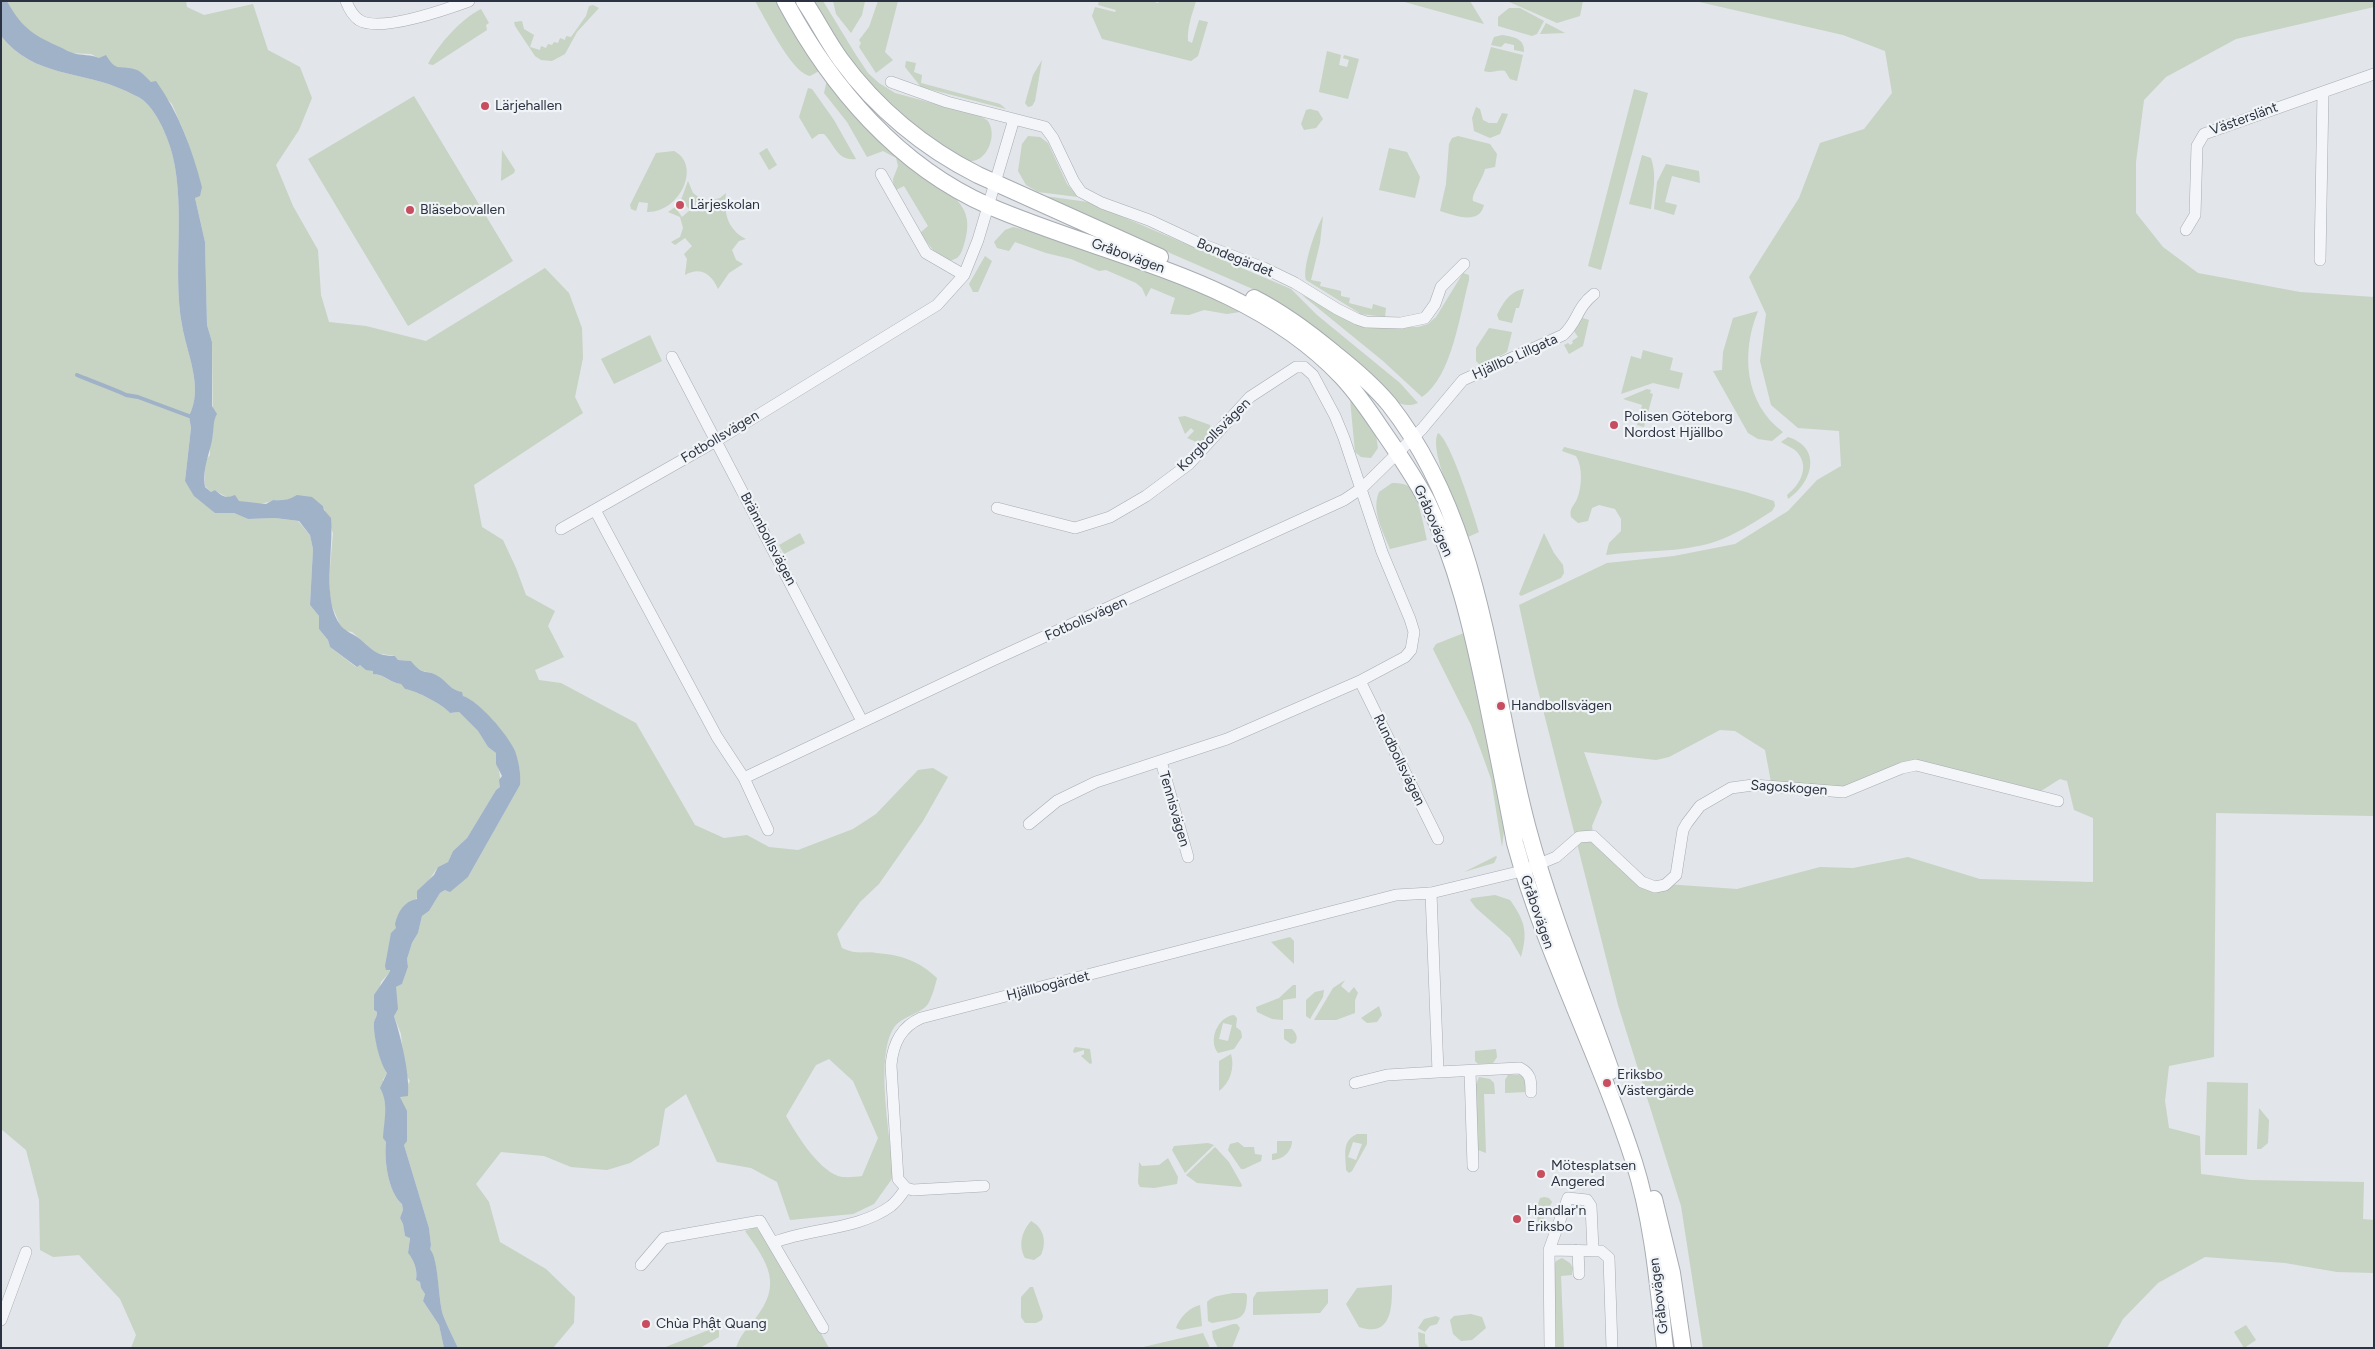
<!DOCTYPE html>
<html>
<head>
<meta charset="utf-8">
<style>
  body { margin:0 }
  #map { position:relative; width:2375px; height:1349px; overflow:hidden; background:#e2e5e9; font-family:Figtree,sans-serif }
  canvas { display:block }
  .frame { position:absolute; inset:0; border:2px solid #2b3241; pointer-events:none }
</style>
</head>
<body>
<div id="map">
<canvas width="2375" height="1349"></canvas>
<div class="frame"></div>
</div>
<script>
const ctx = document.querySelector('canvas').getContext('2d');
ctx.lineJoin = 'round';
function fillPath(path, color) {
  ctx.fillStyle = color;
  ctx.fill(path, 'evenodd');
}
function stroke(path, color, width, dash) {
  ctx.strokeStyle = color;
  ctx.lineWidth = width;
  ctx.lineCap = dash ? 'butt' : 'round';
  ctx.setLineDash(dash || []);
  ctx.stroke(path);
}
function label(font, color, halo, rows, align = 'center') {
  ctx.font = font + ' Figtree,sans-serif';
  ctx.lineWidth = 4.5;
  ctx.setLineDash([]);
  ctx.textBaseline = 'middle';
  ctx.strokeStyle = halo;
  ctx.fillStyle = color;
  for (const [text, x, y, turn = 0] of rows) {
    ctx.save();
    ctx.translate(x, y);
    ctx.rotate((+turn || 0) * Math.PI / 180);
    ctx.textAlign = isNaN(turn) ? turn : align;
    if (halo) ctx.strokeText(text, 0, 0);
    ctx.fillText(text, 0, 0);
    ctx.restore();
  }
}
fillPath(new Path2D(`
  M7,1H186L187,7L204,15L253,4L268,50L300,67L312,98L299,130L276,165L293,206L318,250L321,295L329,322L366,326L426,341L545,268L569,293L582,328L583,358L575,397L583,413L474,485L482,527L503,540L516,568L526,595L555,611L548,626L564,657L535,670L539,680L561,683L636,723L695,825L724,838L747,835L769,847L798,850L853,829L876,814L918,770L933,768L948,777L923,821L879,884L860,902L837,934L842,948C856,955 862,951 876,953C902,955 919,961 937,978C935,986 932,997 928,1004C922,1013 904,1016 896,1025C873,1051 891,1142 894,1176L874,1204L853,1214L790,1220L777,1182L751,1168L717,1162L686,1094L665,1109L659,1145L630,1163L607,1170L571,1167L544,1156L501,1152L476,1184L489,1202L500,1242L546,1269L575,1297L574,1323L553,1348H458C453,1337 447,1326 443,1315C438,1299 439,1260 429,1249L431,1245L429,1228L404,1145L400,1096L410,1081L405,1073L401,1034L394,1016L396,987L402,984L408,967L407,959L412,943L418,933L422,916L429,911L440,893L468,877L520,785C523,742 492,722 463,696L461,692C450,690 448,682 438,676C425,668 425,678 411,661L398,660L395,656L376,653L352,632L345,631L340,625L330,601V568L333,533L323,506L318,502L290,499L281,501L273,500C258,509 228,500 215,490L211,492L205,486V461L210,455V442L213,435L212,342L207,325L205,242L195,198L202,187L185,134L172,104L151,82L134,69L118,68L91,54L70,53L44,41L26,29L16,18ZM829,1059L853,1081L878,1138L862,1176C855,1177 844,1178 838,1176C817,1168 797,1135 786,1116L816,1065Z
  M755,1H777L819,71L810,76C792,73 765,18 755,1Z
  M812,1H823L856,55L868,73L879,83L895,93L980,116L987,120C1000,135 984,170 963,159C925,140 886,105 858,72C840,51 827,24 812,1Z
  M833,1H865L862,15L851,33L836,14Z
  M878,1H898L885,52L893,60L876,73L859,47L861,43L859,40L869,27Z
  M1099,1H1151L1158,3L1160,1H1196C1192,15 1187,27 1188,41L1192,43L1199,20L1208,22L1198,56L1191,61L1102,39L1092,16L1095,7L1115,12L1116,10L1098,5Z
  M1401,1H1470L1484,24Z
  M1507,1H1583L1580,16L1557,23Z
  M1695,1H2374V7L2236,39L2166,77L2144,100L2136,162V213L2163,247L2198,273L2300,292L2374,297V816L2216,813L2214,1057L2169,1066L2165,1101L2169,1128L2200,1136L2201,1174L2250,1180L2364,1182L2363,1219L2374,1220V1273L2337,1272L2285,1263L2205,1257L2158,1283L2123,1319L2107,1348H1703L1681,1206L1618,1005L1535,678L1519,605L1607,563L1674,556L1735,544L1788,511L1817,480L1841,466L1839,431L1798,428L1771,405L1760,361L1766,314L1749,277L1799,198L1820,143L1864,129L1892,93L1885,51L1843,35ZM1720,730L1735,731L1765,750L1771,782L1847,788L1920,761L2041,791L2060,779L2067,781L2074,810L2093,818V882L1980,879L1908,857L1853,868L1820,867L1737,889L1651,883L1595,846L1592,826L1602,802L1584,752L1656,760L1669,757Z
  M593,5L599,8L577,32L565,54L552,61L541,60L535,56L515,26L514,22L522,21L524,29L534,35L530,47L540,50L541,46L546,48L548,44L552,45L554,42L558,43L560,38L565,40L566,36L571,37L586,16L589,6Z
  M1509,8H1520L1544,21L1537,34L1532,36L1498,26V17Z
  M481,9L489,23L486,25L487,30L433,65L428,64C438,45 462,18 481,9Z
  M1546,23L1565,33L1540,34Z
  M1502,35C1513,37 1525,38 1524,52L1514,50V45L1505,43L1501,47L1491,45L1494,37Z
  M1,36C34,78 82,70 126,91C131,94 138,96 143,100C159,113 172,146 175,167C184,219 173,274 182,325C187,355 204,387 189,416L191,428L185,481L215,513H234L248,519L275,518L298,521L310,535L313,549L310,605L319,616V629L328,640L330,647L356,667L360,665L373,671L374,674C385,675 390,683 401,684L405,689C417,691 442,704 450,713L459,712L478,731L488,747L496,753C496,766 502,774 500,787L496,790L467,838L453,851L448,862L438,867L396,928L389,973L381,982L374,1010L377,1012C377,1016 374,1020 374,1023C373,1034 381,1064 387,1073L383,1080L386,1116L383,1137L386,1142C384,1160 388,1192 402,1204L403,1210L400,1218L403,1224L405,1236L410,1237L408,1253C414,1260 418,1271 416,1280L420,1282L421,1288L425,1294L423,1301L439,1325L444,1348H131L136,1335L120,1299L79,1255L53,1257L40,1250L39,1200L26,1150L1,1129Z
  M1491,47L1523,55L1517,81L1510,79L1505,71C1497,69 1493,74 1484,71Z
  M1327,51L1341,55L1339,65L1347,67L1349,60L1343,58L1344,55L1359,59L1348,99L1319,92Z
  M1042,60L1035,101L1032,106L1028,107L1025,103L1033,75Z
  M906,61L916,63L914,72L922,75L921,83L1000,104L1006,109L921,87L905,67Z
  M827,80L939,185C960,201 973,212 965,241C963,247 962,254 957,258L950,261L933,250L922,236L920,233L928,226L904,186L894,191L893,179L898,166L896,158L883,151L867,157L847,122L824,93Z
  M808,88L812,89L834,120L856,159C837,161 835,145 824,134H819L812,139L799,117Z
  M1634,89L1648,93L1601,270L1588,266Z
  M414,96L513,261L408,326L308,159Z
  M1476,107L1480,109L1483,120L1489,123H1497L1502,113L1508,114L1500,134L1490,138L1474,131L1472,118Z
  M1310,109L1318,111L1323,119L1316,128L1304,130L1301,124L1306,110Z
  M1028,136L1040,137L1048,143L1067,184L1078,197L1038,192L1026,185L1018,171L1022,144Z
  M1458,136L1490,144L1497,154L1495,167L1485,169C1482,181 1471,194 1473,201L1484,205C1479,226 1454,215 1440,211L1446,184L1449,144L1452,138Z
  M767,148L777,165L769,170L759,153Z
  M1389,148L1407,152L1420,177L1415,198L1379,190Z
  M502,150L515,170L514,173L501,181Z
  M674,151C702,165 680,213 647,212L648,203L639,202L636,211L631,209L630,205L656,153Z
  M1642,155L1651,158C1657,175 1653,192 1651,209L1629,204Z
  M1666,164L1699,171L1700,183L1672,176L1665,202L1677,205L1674,215L1654,209L1657,182Z
  M688,181L693,193L705,202L720,198L726,193C723,213 728,230 746,239L739,241L732,250L736,260L743,264L729,273L718,289C712,274 700,266 685,275L687,259L684,254L692,246L685,238L675,245L671,242L680,237L683,228L680,217L668,212L675,207L682,217L690,210L681,200Z
  M1037,195L1088,202L1291,289L1317,315L1400,383L1418,403C1411,406 1402,406 1396,401C1380,392 1369,373 1355,361C1324,333 1292,310 1255,290Z
  M1323,216L1320,243L1311,280L1321,282L1320,286L1341,291V296L1350,298L1349,303L1372,309L1373,304L1386,308L1385,317L1361,314L1306,280C1302,267 1316,228 1323,216Z
  M1013,227L1038,233L1135,267L1200,292L1240,312L1227,314L1204,310L1189,315L1170,314L1175,298L1151,288L1146,297L1142,288L1136,283L1106,270L1099,271L1071,259L1046,253L1015,242L1009,251L997,248L994,242L1005,230Z
  M985,256L992,261L978,292H973L969,284Z
  M1463,273L1469,275V280C1460,313 1452,377 1422,397L1383,361L1302,295L1374,327H1418L1428,324L1436,317Z
  M1524,289L1519,308H1516L1512,323L1499,320L1497,315C1503,303 1510,291 1524,289Z
  M1585,308L1583,318L1589,320L1583,346L1569,354L1564,345L1568,343L1570,345L1573,343L1572,341L1578,337L1574,331Z
  M1758,311C1741,352 1744,403 1783,432L1772,441L1758,439L1748,433L1713,371L1722,370L1723,352L1733,318Z
  M1489,328L1512,332L1507,352L1486,364L1480,365L1476,361V348Z
  M650,335L662,361L614,384L601,359Z
  M1643,350L1673,358L1670,370L1683,373L1679,389L1653,383L1621,394L1631,356L1641,359Z
  M1647,389L1651,390L1650,393L1653,394L1644,427L1637,425L1642,405L1623,399Z
  M1350,399L1376,435L1378,448L1371,458L1361,457L1355,452Z
  M1185,416L1210,425L1211,429L1201,444L1187,438L1194,431L1191,428L1185,434L1178,417Z
  M1438,433C1450,439 1474,515 1479,532L1468,537C1460,516 1428,451 1438,433Z
  M1788,437C1823,448 1812,483 1788,499L1787,495C1801,484 1811,465 1795,450C1791,447 1785,445 1781,442Z
  M1564,447L1746,492L1774,501L1775,506L1772,511C1753,523 1735,535 1714,542C1680,553 1641,550 1606,555L1609,543L1621,531V519L1615,509L1599,505L1592,508L1588,521L1578,523L1571,517C1569,508 1574,506 1577,499C1582,487 1583,467 1576,456L1562,451Z
  M1392,483C1396,483 1403,483 1408,486C1418,492 1424,528 1427,540L1390,549C1383,531 1371,511 1379,492Z
  M800,533L805,543L784,554L779,545Z
  M1544,533L1554,553L1563,565L1564,573L1561,578L1521,596L1519,594Z
  M1464,633L1507,830L1504,831L1502,847L1491,779L1481,751L1471,725L1433,649L1436,644Z
  M1497,857L1494,863L1464,872L1496,856Z
  M1495,895L1510,900C1525,921 1528,932 1521,957L1510,938L1476,908L1470,900L1472,898Z
  M1290,937L1294,941V964L1271,942Z
  M1345,980L1341,986L1349,993L1354,987L1358,993L1355,1000V1013L1336,1020H1314L1333,988Z
  M1293,985H1296V998L1283,1000V1020L1272,1019L1257,1012L1256,1007L1279,998Z
  M1324,990L1323,997L1310,1019L1306,1016V1000L1315,992Z
  M1379,1006L1382,1015L1377,1022L1367,1023L1361,1018Z
  M1234,1015L1237,1018L1236,1027L1241,1031L1242,1037L1234,1049L1218,1053C1208,1041 1217,1017 1234,1015ZM1223,1023L1232,1025L1228,1041L1219,1039Z
  M1284,1029H1292C1297,1034 1298,1038 1295,1043L1291,1044L1284,1039Z
  M1075,1047L1090,1049L1092,1063L1090,1064L1081,1056L1084,1054V1050L1074,1053L1073,1051Z
  M1496,1049L1497,1057L1493,1063L1478,1064L1475,1061V1051Z
  M1231,1054C1235,1068 1230,1083 1219,1091V1061Z
  M1508,1075H1519L1525,1078L1528,1092L1505,1093V1080Z
  M1479,1077L1490,1079L1494,1083L1495,1094H1484L1486,1153L1478,1150L1475,1087Z
  M2207,1082L2248,1083L2247,1155H2205Z
  M2259,1108L2269,1120L2268,1143L2261,1149H2257Z
  M1357,1134H1367V1144L1352,1171L1349,1173L1346,1170C1346,1155 1341,1141 1357,1134ZM1353,1142L1362,1144L1356,1160L1348,1157Z
  M1277,1141H1292C1292,1151 1283,1160 1272,1160V1154L1277,1153Z
  M1238,1142L1244,1147H1254L1255,1154L1262,1155L1261,1161L1244,1169H1241L1228,1150L1230,1144Z
  M1208,1143L1214,1145L1185,1173L1172,1150L1174,1146Z
  M1215,1147L1229,1162L1242,1185L1241,1187L1197,1183L1186,1175Z
  M1168,1158L1178,1177L1177,1184L1154,1188L1140,1187L1138,1183L1139,1162L1142,1166L1159,1165Z
  M1544,1197L1549,1198L1552,1202L1538,1229L1537,1207L1540,1198Z
  M1031,1221C1044,1228 1047,1242 1041,1255L1034,1260L1025,1258C1018,1245 1022,1231 1031,1221Z
  M756,1227L783,1264L829,1348H736C740,1335 747,1329 755,1319C783,1284 768,1263 745,1231Z
  M1562,1258L1570,1263L1573,1268L1572,1275L1561,1276L1564,1348H1555L1553,1266L1556,1261Z
  M1392,1285C1392,1307 1392,1338 1359,1327L1346,1304L1357,1288Z
  M1030,1287H1033L1043,1316L1042,1320L1036,1323H1025L1021,1317V1297Z
  M1328,1289V1303L1320,1313L1253,1315V1298L1257,1292Z
  M1233,1293H1245L1247,1295C1247,1324 1236,1318 1212,1323L1208,1321L1207,1302C1213,1295 1224,1295 1233,1293Z
  M1200,1305L1202,1326L1181,1330L1176,1328C1179,1318 1190,1307 1200,1305Z
  M1471,1314L1482,1317L1486,1328L1472,1340L1461,1341L1453,1334L1450,1320L1454,1316Z
  M1436,1316L1440,1318L1437,1324L1430,1326L1425,1332L1418,1328L1424,1319Z
  M1233,1324H1237L1240,1328L1232,1348H1218L1213,1338L1212,1331Z
  M2246,1325L2256,1340L2244,1348L2234,1332Z
  M719,1326V1337L700,1348H663Z
  M1418,1332L1425,1334V1343L1429,1348H1419Z
  M1203,1333L1210,1348H1139Z`), '#c7d3c3');
fillPath(new Path2D(`
  M1,1H7C22,29 35,36 62,48C66,50 69,52 73,53C82,56 90,54 99,58L106,55C116,72 118,65 134,69C140,70 146,77 151,82L156,81C179,113 192,149 202,187L200,196L195,198L205,242L207,325L212,342V406L217,414C213,421 214,426 213,433C211,453 202,465 205,487L211,492L215,490C222,496 225,499 235,495L239,501L266,504L273,500C282,501 289,500 297,495L312,497L323,506L324,510L331,518C334,550 321,600 341,626C346,632 354,634 360,639C373,650 376,656 395,656L398,660L411,661C425,678 425,668 438,676C448,682 450,690 462,692L463,696C479,701 508,735 515,751C519,762 521,774 520,785L468,877L450,892L445,890L440,893L429,911L422,916L418,933L412,943L407,959L408,967L402,984L396,987L398,1009L394,1016C401,1037 410,1075 408,1096L400,1097L407,1111V1141L404,1145L429,1228L431,1245L430,1249C439,1260 438,1299 443,1315C447,1326 453,1337 458,1348H444L439,1325L423,1301L425,1294L421,1288L420,1282L416,1280C418,1271 414,1260 408,1253L410,1238L405,1236L403,1224L400,1218L403,1210L402,1204C388,1192 384,1160 386,1142L383,1138C384,1121 389,1103 380,1088L387,1073C380,1064 373,1035 374,1023C374,1020 377,1017 377,1012L374,1010V995L389,973L390,970H386L385,966L391,933L396,928L395,924C398,912 404,901 417,899V891L434,875L438,867L448,862L453,851L467,838L496,790L500,787L499,780L502,776L496,764V753L488,747L478,731L459,712L450,713C442,704 417,691 405,689L401,684C390,683 385,674 373,674V671L366,670L360,665L357,667L330,647L328,640L319,629V616L310,605L313,549L310,535L299,521L275,518L248,519L234,513H215L194,496L185,481L191,428L189,416C204,387 187,355 182,325C173,274 184,219 175,167C172,146 159,113 143,100C138,96 131,94 126,91C82,70 34,78 1,36Z`), '#9fb2c8');
stroke(new Path2D(`
  M77,375C84,378 124,393 126,395L138,397L189,416`), '#9fb2c8', 4);
const street = new Path2D(`
  M346,1C349,9 352,15 359,20C380,33 447,9 469,1
  M891,82L947,102L1045,127L1053,138L1074,182L1081,192L1102,203L1149,220L1196,242L1264,268L1295,283L1337,309L1357,319L1366,322L1401,323L1425,318L1435,304L1441,287L1464,264
  M881,174L926,253L964,275
  M2186,230L2195,215L2197,146L2204,134L2374,74
  M2320,260L2323,92
  M672,357L862,721
  M997,508L1075,528L1110,517L1146,496L1189,464L1250,397L1296,367H1304L1313,375L1335,416L1344,438L1382,552L1410,619L1414,632L1411,650L1405,657L1360,681L1227,739L1096,782L1057,801L1029,824
  M595,510L717,737L744,778L768,830
  M561,529L716,441L937,305L964,275L978,240L1014,119
  M1360,681L1438,839
  M1161,761L1188,857
  M744,778L991,661L1344,500L1362,488L1422,429L1463,380L1563,335C1578,322 1576,308 1594,294
  M1431,893L1438,1072L1520,1068C1531,1074 1531,1080 1531,1092
  M1470,1071L1473,1166
  M1355,1083L1387,1075L1438,1072
  M984,1186L913,1190L906,1188L898,1179L891,1065C893,1043 901,1027 921,1018L1396,895L1431,893L1522,871L1556,857L1579,837L1593,836L1642,882L1655,887L1665,885L1676,875L1683,830L1687,823L1700,806L1731,788L1753,785L1844,792L1902,768L1916,765L2058,801
  M775,1242C811,1228 858,1230 891,1206C896,1202 902,1194 906,1188
  M1549,1250L1601,1251L1609,1258L1612,1348
  M1578,1250L1579,1274
  M641,1265L664,1238L760,1221L823,1328
  M1,1320L26,1252
  M1550,1348L1549,1250L1568,1198L1587,1200L1591,1206L1593,1250`);
const secondary = new Path2D(`
  M785,1C831,87 898,166 989,206C1109,258 1249,278 1342,377C1357,393 1370,412 1382,430C1398,453 1414,476 1427,501C1457,563 1472,629 1486,696C1496,745 1506,794 1515,843C1545,953 1599,1053 1634,1162C1653,1222 1658,1285 1665,1348
  M804,1C817,20 827,41 841,60C876,108 924,148 978,175L1160,257
  M1254,298C1283,313 1309,332 1334,353C1353,368 1373,385 1389,404C1485,526 1489,684 1528,829C1550,910 1583,992 1611,1071
  M1654,1199L1672,1273L1683,1348`);
stroke(street, '#a7acb3', 12);
stroke(secondary, '#a7acb3', 18);
stroke(street, '#f4f5f8', 11);
stroke(secondary, '#fff', 16);
for (const [x, y, r, color] of [
  [485,106,5,"#c84d5e"],
  [680,205,5,"#c84d5e"],
  [410,210,5,"#c84d5e"],
  [1614,425,5,"#c84d5e"],
  [1501,706,5,"#c84d5e"],
  [1607,1083,5,"#c84d5e"],
  [1541,1174,5,"#c84d5e"],
  [1517,1219,5,"#c84d5e"],
  [646,1324,5,"#c84d5e"]
]) {
  const dot = new Path2D();
  dot.arc(x, y, r, 0, 2 * Math.PI);
  ctx.fillStyle = color;
  ctx.fill(dot);
  stroke(dot, '#f1f4f7', 2);
}
label('14px', '#2b3241', '#f1f4f7', [
  ["Lärjehallen",495,106],
  ["Lärjeskolan",690,205],
  ["Bläsebovallen",420,210],
  ["Polisen Göteborg",1624,417],
  ["Nordost Hjällbo",1624,433],
  ["Handbollsvägen",1511,706],
  ["Eriksbo",1617,1075],
  ["Västergärde",1617,1091],
  ["Mötesplatsen",1551,1166],
  ["Angered",1551,1182],
  ["Handlar'n",1527,1211],
  ["Eriksbo",1527,1227],
  ["Chùa Phật Quang",656,1324]
], 'left');
label('14px', '#2b3241', '#f1f4f7', [
  ["Västerslänt",2244,119,-20],
  ["Gråbovägen",1128,256,20],
  ["Bondegärdet",1235,258,22],
  ["Hjällbo Lillgata",1515,357,-24],
  ["Korgbollsvägen",1214,435,-45],
  ["Fotbollsvägen",720,437,-31],
  ["Gråbovägen",1433,521,66],
  ["Brännbollsvägen",768,539,62],
  ["Fotbollsvägen",1086,619,-24],
  ["Rundbollsvägen",1399,760,64],
  ["Sagoskogen",1789,788,4],
  ["Tennisvägen",1174,809,74],
  ["Gråbovägen",1537,912,71],
  ["Hjällbogärdet",1048,986,-14],
  ["Gråbovägen",1659,1296,-97]
]);
</script>
</body>
</html>
